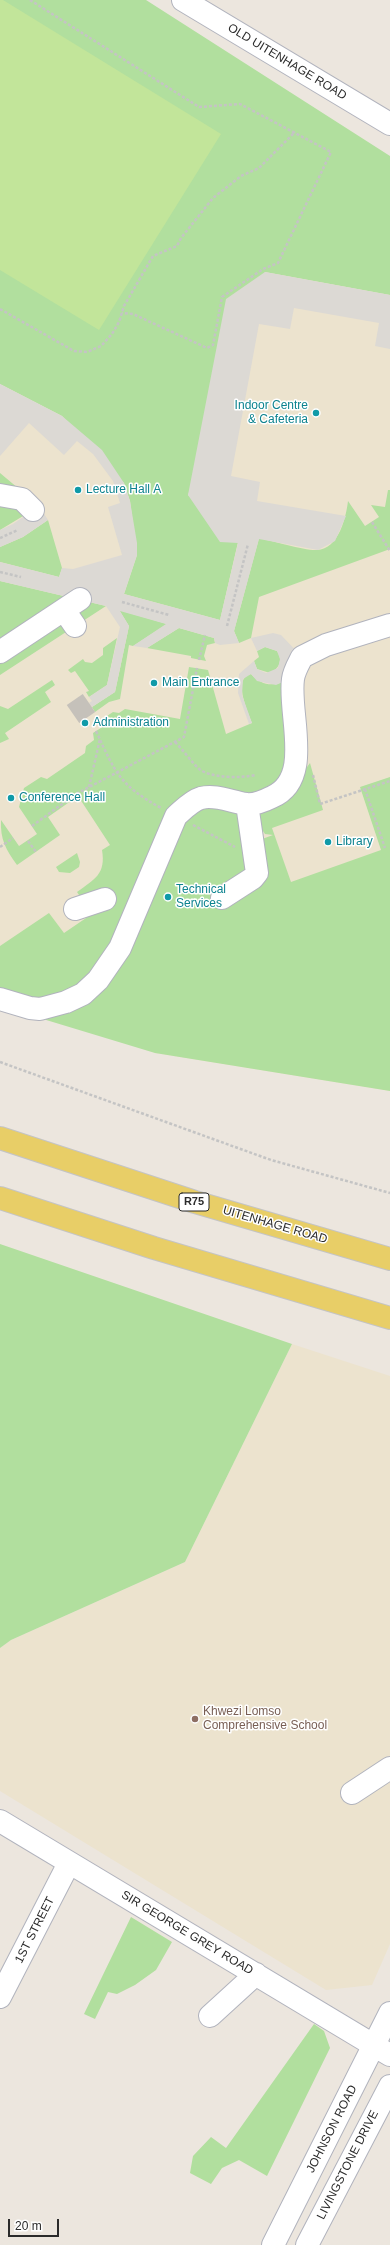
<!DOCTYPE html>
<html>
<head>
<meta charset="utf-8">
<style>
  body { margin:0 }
  #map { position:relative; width:390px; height:2245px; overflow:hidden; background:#ece6de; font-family:Helvetica,sans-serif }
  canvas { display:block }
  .scale { position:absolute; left:8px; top:2219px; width:51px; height:18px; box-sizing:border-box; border:2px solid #2b2b2b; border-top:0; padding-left:5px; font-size:12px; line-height:14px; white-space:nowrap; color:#2b2b2b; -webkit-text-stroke:3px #fff; paint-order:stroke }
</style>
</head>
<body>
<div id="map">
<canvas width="390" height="2245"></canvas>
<div class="scale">20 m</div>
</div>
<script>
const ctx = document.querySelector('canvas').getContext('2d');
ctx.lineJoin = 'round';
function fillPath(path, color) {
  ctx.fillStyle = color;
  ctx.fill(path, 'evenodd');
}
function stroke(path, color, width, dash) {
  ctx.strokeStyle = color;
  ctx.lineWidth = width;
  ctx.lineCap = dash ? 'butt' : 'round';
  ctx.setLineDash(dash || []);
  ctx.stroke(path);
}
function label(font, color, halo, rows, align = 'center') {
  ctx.font = font + ' Helvetica,sans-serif';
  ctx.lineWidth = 3;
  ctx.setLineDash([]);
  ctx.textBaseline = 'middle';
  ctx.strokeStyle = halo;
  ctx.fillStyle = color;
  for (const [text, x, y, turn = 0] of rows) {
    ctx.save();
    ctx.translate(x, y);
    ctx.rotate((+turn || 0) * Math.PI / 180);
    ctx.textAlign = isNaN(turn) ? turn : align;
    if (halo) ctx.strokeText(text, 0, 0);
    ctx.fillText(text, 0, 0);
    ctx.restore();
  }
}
fillPath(new Path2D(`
  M0,0L390,158V1091L155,1053L0,988Z
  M292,1344L390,1376V1944L372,1985L326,1990L0,1791V1648L11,1640L185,1562Z`), '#ece3ce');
fillPath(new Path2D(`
  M0,0H146L390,156V295L265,272L188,495L238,542L220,620L124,594L137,555L130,501L124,483L62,416L0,384Z
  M0,473L37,504L33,510L0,530Z
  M388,490H390V549L259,597L251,638L239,643L234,631L259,538C272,541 306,551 317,550C339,549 346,517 348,501L365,526L379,517L371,505L385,507Z
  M48,520L62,568L59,577L0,562V547L23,537Z
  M0,581L106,606L0,675Z
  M119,610L167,624L133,646L129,645L120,699L109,702L95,712L92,707L115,692L129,626Z
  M179,628L214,638L215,643L207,645L204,656L206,661L191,658V656L147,648Z
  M117,638L107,685L89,697L86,692L89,691L75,671L71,673L68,670L83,659L85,662L92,663L103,655V648Z
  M265,647L277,651C283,660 280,668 270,673L257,669L254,661L259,657L257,651Z
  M189,667L208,670L226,734L252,723C248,712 232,678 251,674C261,685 272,687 285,681L294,773L247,804L254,842L273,835L265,834L261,828L257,816L281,802L310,763L323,810L272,828L291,882L381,850L360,787L390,777V1091L155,1053L0,1006V946L49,913L64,933L92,914L77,892C95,879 106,874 102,850L110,845L78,796L48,817L60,835L17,865C6,850 0,839 1,820L19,846L37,834L19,807L24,788L41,777L47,779L85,753L86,746L94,740L93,733L104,726L101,720L113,712L119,713L125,709L180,719Z
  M52,680L55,685L45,692L51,702L5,733L9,739L0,743V706L8,709Z
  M77,853L80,862L79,867L70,873L59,872L56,867Z
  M0,1244L292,1344L185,1562L11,1640L0,1648Z
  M131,1917L172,1942L156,1970L135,1985L117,1994L108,1992L95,2019L84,2014Z
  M314,2024L324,2031L330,2048L267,2176L239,2160L222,2168L211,2184L190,2173L193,2156L211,2137L226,2148Z`), '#b1df9e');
fillPath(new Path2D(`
  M0,0H3L221,134L99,330L0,270Z`), '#c2e59a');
fillPath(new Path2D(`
  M265,272L390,295V349L375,346L379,323L294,308L290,329L259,324L231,476L260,482L257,501L346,516L335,541L318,550L259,539L234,631L239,643L220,645L215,643L214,638L179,628L147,648L133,646L166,624L120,611L129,626L115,692L92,707L89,703L92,701L89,697L107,685L120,627L106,606L0,581V562L59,577L62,568L73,569L122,555L108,507L120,503L113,481L93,454L77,441L64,455L29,423L0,456V384L62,416L102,450L124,483L130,501L137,543V555L124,594L220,620L238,543L220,542L188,495L226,299Z
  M39,506L48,520L23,537L0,547V530L13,524Z
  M273,633L281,635L302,657L285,681L276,685L257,681L251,674L243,679L242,695L252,723L249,724L238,693L239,674L254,661L257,669L266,673L278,668L280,659L277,651L265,647L257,651L251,638Z`), '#dcd9d4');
stroke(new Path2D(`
  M73,714L89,703`), '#c5c1ba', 22, [22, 11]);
const minor = new Path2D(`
  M183,0L390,124
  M0,495L22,499L33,510
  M64,610L75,626
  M0,652L80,599
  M222,898L253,878L257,873L247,804
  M75,909L105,899
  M0,999L30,1008L40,1009L66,1002L83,994L98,980L120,948L176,816C183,810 191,801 201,798C216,794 231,802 246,804C255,805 264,801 272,797C314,779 288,714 293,679C294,671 299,663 302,657L326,645L390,625
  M352,1793L390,1768
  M0,1821L390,2055
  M0,1997L69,1863
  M210,2016L256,1974
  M273,2245L390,2013
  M307,2245L390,2086`);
const major = new Path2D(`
  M0,1138L195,1202L390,1259
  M0,1198L154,1248L390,1318`);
stroke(minor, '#b1b3bd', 24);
stroke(major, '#c4c4c4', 24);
stroke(new Path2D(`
  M30,0L199,107L240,104L331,152L278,263L263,269L222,297L213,345L207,348L133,314L122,313
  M0,309L74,351L87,352L101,346L112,334L119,322L124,306L153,256L177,246L181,238L213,198L241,176L259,168L295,132
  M372,522L390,551
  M0,538L18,530
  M0,572L21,577
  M122,602L169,615
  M227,626L248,544
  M199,660L205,635
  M96,731C115,772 119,785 161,808
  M175,742C183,750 190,760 198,768C210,779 242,778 256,775
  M313,775L320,804L390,781
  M89,787L100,739
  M365,789L385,848
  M193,825L235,847
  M32,826L76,794L184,737L197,668
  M28,841L36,852
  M0,847L13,838
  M0,1062L271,1160L390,1193`), '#c4c4c4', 2.5, [3, 2]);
stroke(minor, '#fff', 22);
stroke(major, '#e8ce67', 22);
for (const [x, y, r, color] of [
  [316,413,4,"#0f9aa8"],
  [78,490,4,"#0f9aa8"],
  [154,683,4,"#0f9aa8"],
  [85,723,4,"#0f9aa8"],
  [11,798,4,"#0f9aa8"],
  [328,842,4,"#0f9aa8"],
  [168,897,4,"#0f9aa8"],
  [195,1719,4,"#8d6e63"]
]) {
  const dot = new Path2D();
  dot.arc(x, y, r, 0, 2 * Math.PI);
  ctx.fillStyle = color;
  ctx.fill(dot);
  stroke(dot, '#fff', 1.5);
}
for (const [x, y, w] of [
  [194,1202,30]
]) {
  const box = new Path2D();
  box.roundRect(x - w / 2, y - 9, w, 18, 3);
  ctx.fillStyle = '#fff';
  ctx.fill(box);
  stroke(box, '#2b2b2b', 1);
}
label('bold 11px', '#2b2b2b', null, [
  ["R75",194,1202]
]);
label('12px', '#2b2b2b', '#fff', [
  ["OLD UITENHAGE ROAD",287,62,31],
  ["UITENHAGE ROAD",275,1225,16],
  ["1ST STREET",35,1930,-63],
  ["SIR GEORGE GREY ROAD",187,1933,31],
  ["JOHNSON ROAD",332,2129,-63],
  ["LIVINGSTONE DRIVE",348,2165,-63]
]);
label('12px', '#0d838f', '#fff', [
  ["Indoor Centre",308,406,"right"],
  ["& Cafeteria",308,420,"right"],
  ["Lecture Hall A",86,490],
  ["Main Entrance",162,683],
  ["Administration",93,723],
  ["Conference Hall",19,798],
  ["Library",336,842],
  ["Technical",176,890],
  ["Services",176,904]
], 'left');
label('12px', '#785e54', '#fff', [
  ["Khwezi Lomso",203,1712],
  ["Comprehensive School",203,1726]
], 'left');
</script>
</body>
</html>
